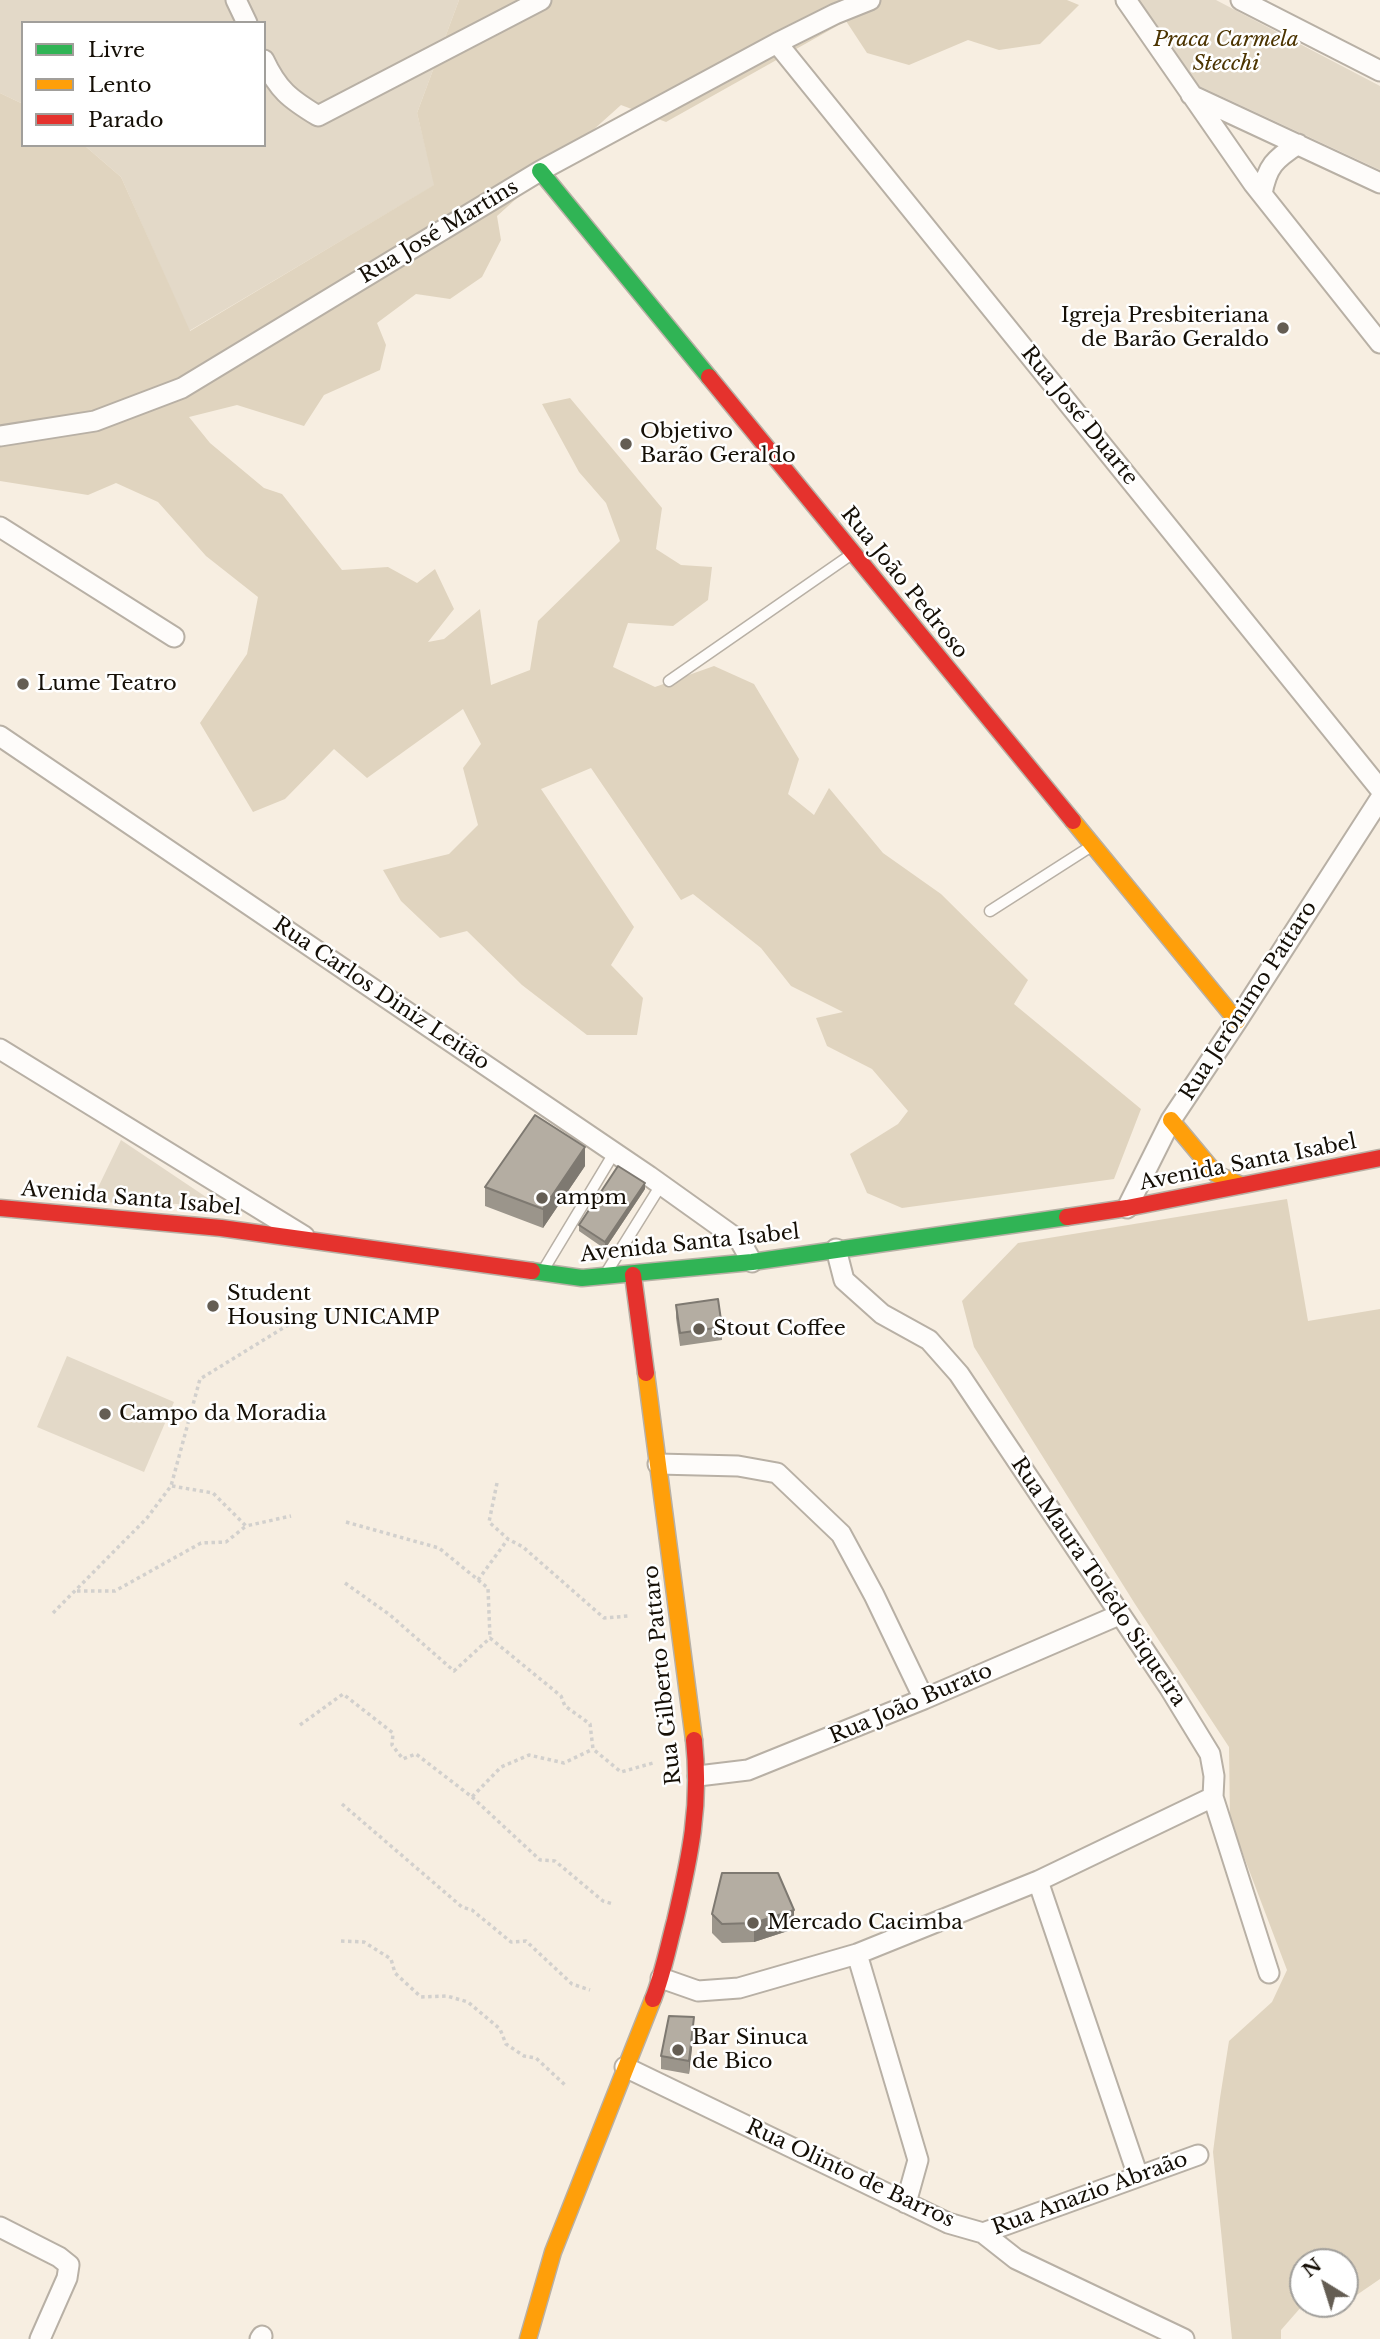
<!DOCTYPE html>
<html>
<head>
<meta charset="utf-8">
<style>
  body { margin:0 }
  #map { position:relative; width:1380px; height:2339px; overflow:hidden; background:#f7eee1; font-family:"Libre Baskerville",serif }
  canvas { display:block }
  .legend { position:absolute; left:21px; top:21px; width:245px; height:126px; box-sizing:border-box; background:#fff; border:2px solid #a19f9b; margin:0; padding:9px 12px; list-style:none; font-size:21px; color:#150f06 }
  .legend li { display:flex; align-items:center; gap:14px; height:35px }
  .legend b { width:35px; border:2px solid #a19f9b }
  .north { position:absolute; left:1289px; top:2248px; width:70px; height:70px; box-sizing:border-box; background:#fff; border:2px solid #a19f9b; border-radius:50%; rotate:322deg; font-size:19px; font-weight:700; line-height:28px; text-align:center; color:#150f06 }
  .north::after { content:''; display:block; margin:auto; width:24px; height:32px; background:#645d53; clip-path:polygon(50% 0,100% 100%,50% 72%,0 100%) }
</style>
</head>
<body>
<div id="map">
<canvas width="1380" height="2339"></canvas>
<ul class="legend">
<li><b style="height:9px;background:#30b455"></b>Livre</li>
<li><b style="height:9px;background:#ff9f0a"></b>Lento</li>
<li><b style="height:9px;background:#e5322d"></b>Parado</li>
</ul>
<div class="north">N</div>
</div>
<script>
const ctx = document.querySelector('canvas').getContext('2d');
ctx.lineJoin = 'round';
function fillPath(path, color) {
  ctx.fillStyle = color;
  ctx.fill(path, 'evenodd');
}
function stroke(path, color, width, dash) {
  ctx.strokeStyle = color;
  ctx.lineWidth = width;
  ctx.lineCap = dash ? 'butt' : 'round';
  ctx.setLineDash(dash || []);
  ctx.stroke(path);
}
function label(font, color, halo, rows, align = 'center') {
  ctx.font = font + ' "Libre Baskerville",serif';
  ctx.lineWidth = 5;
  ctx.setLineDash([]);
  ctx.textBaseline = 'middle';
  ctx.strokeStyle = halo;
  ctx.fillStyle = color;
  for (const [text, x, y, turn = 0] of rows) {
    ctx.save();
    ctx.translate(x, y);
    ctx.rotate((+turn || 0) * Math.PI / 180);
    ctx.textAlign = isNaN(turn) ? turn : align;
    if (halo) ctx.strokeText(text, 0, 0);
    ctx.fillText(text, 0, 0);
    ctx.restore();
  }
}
fillPath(new Path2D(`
  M0,0H459L417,113L435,185L189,331L121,177L84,145H264V23H23V104L0,93Z
  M1138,0H1216L1380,86V170L1197,85Z
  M121,1140L218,1205L91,1202Z
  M67,1356L174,1402L144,1472L37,1427Z`), '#e3d9c8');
fillPath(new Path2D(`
  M459,0H1067L1079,5L1040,44L999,50L968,40L909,65L867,53L846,21L666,122L621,105L497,216L501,240L482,277L450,299L416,294L377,323L386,345L380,370L324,395L304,426L237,405L189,417L210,443L264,488L282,494L342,570L388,567L417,583L435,569L454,609L428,642L444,639L480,609L491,685L530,670L538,621L620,541L606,503L579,472L542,404L570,398L662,508L656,549L681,565L712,567L708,600L673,626L628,623L613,667L655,687L714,666L754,684L799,759L788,794L814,815L829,788L883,853L941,894L1028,980L1014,1004L1141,1109L1114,1179L902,1208L867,1193L850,1154L898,1124L908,1111L872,1069L827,1046L816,1018L843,1012L791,986L761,948L693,894L681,900L591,768L541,789L634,927L611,965L643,998L637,1035H587L522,985L467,931L440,938L401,901L383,870L449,854L478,825L463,768L481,744L463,709L367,778L334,749L285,799L253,812L200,723L247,654L258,597L206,556L158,502L116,483L88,495L0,481V93L23,104V145H84L121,177L190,331L434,185L417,113Z
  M1287,1199L1308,1321L1380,1309V2279L1345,2303V2262H1303V2304H1343L1328,2314L1302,2306L1281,2330V2339H1232L1213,2152L1220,2098L1229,2041L1272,2002L1287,1970L1230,1820L1229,1747L1135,1604L974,1347L962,1301L1018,1243Z`), '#e0d4bf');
const lane = new Path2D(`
  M669,681L852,554
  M990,911L1090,847
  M544,1269L614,1153
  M608,1270L661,1185`);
const street = new Path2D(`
  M236,0L247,23
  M1126,0L1253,183L1380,343
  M1241,0L1380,71
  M777,43L1380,789
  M264,60C278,90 290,99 318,116L541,0
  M1191,95L1380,183
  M1262,194C1267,166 1275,159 1298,144
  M0,436L95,421L182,388L540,171L777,43L835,14L870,0
  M0,527L174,637
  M0,736L649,1176L740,1241L752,1262
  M0,1049L304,1236
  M1127,1208L1171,1120L1237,1021L1380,799
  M836,1249L844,1280L882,1314L929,1340L959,1374L1169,1687L1210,1754L1214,1776L1213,1797L1269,1973
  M658,1464L738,1466L777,1473L841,1534L874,1595L924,1699
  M698,1776L748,1770L924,1699L1119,1615
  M1038,1881L1138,2176
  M857,1954L918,2160L906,2203
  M661,1978L698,1991L739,1988L857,1954L1038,1881L1213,1797
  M625,2067L948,2223L983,2233L1016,2259L1184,2339
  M0,2227L59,2257L69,2265L67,2278L40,2339
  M983,2233L1198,2155
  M260,2339L262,2336`);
const fast = new Path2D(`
  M540,171L709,377
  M532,1271L582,1278L752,1262L1067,1217`);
const slow = new Path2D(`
  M1073,821L1237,1021
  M1171,1120L1216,1174L1241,1185
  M646,1373L694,1740
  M528,2339L553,2252L653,1999`);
const jam = new Path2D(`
  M709,377L1073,821
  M0,1208L221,1228L532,1271
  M1067,1217L1127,1208L1380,1158
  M633,1275L646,1373
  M653,1999C663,1974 668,1947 675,1921C690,1857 701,1806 694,1740`);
stroke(lane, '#b8b0a5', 13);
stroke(street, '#b8b0a5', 23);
stroke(fast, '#b8b0a5', 19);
stroke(slow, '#b8b0a5', 19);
stroke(jam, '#b8b0a5', 19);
stroke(new Path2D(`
  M497,1483L489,1522L508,1539L523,1547L604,1618L628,1616
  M172,1486L213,1493L246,1526L291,1516
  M346,1522L439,1548L488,1588L490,1638
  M478,1580L508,1539
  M345,1583L390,1615L454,1671L490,1638L561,1696L565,1706L590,1724L593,1749L621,1772L653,1763
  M77,1591H115L201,1543L226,1542L246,1526
  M53,1613L147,1518L171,1486L200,1379L306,1314
  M300,1725L343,1694L393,1733L392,1745L403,1759L416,1754L472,1797L501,1767L529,1755L564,1763L593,1749
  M472,1797L540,1860L555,1861L603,1901L613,1904
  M342,1804L462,1907L472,1910L511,1942L526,1941L572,1984L590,1990
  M341,1941L364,1942L391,1959L395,1973L421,1997L447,1996L468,2002L500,2029L506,2044L524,2056L536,2058L565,2085`), '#d2d0cd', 3.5, [3.5, 3.5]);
stroke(lane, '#fefcfa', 10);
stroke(street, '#fefcfa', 19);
stroke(fast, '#30b455', 16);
stroke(slow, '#ff9f0a', 16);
stroke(jam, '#e5322d', 16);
fillPath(new Path2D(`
  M585,1166L543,1228L485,1206V1187Z
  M645,1189L605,1249L579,1231V1225Z
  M676,1305L722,1327V1340L680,1346L676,1318Z
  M712,1914L794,1929L754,1942L722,1943L712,1933Z
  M694,2030L689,2074L661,2069V2056Z`), '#9b958b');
fillPath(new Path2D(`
  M585,1147V1166L543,1228V1209Z
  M645,1183V1189L605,1249V1242Z
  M794,1910V1929L754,1942V1923Z
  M694,2017V2030L689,2074V2061Z`), '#7e7971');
const building = new Path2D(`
  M535,1115L585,1147L543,1209L485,1187Z
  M618,1166L645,1183L605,1242L579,1225Z
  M718,1299L722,1327L680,1333L676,1305Z
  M722,1873H778L794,1910L754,1923L722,1924L712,1914Z
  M669,2016L694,2017L689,2061L661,2056Z`);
fillPath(building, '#b4ada2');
stroke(building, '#7e7971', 2);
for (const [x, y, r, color] of [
  [1283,328,7,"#645d53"],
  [626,444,7,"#645d53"],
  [23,684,7,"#645d53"],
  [542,1198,7,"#645d53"],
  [213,1306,7,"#645d53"],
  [699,1329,7,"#645d53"],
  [105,1414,7,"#645d53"],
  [753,1923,7,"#645d53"],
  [678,2050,7,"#645d53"]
]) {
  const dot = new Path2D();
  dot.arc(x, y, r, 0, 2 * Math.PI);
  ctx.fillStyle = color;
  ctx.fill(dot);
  stroke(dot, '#fff', 2.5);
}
label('italic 21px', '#4c3401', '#fff', [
  ["Praca Carmela",1226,40],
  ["Stecchi",1226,64]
]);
label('21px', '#150f06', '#fff', [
  ["Rua José Martins",439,232,-31],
  ["Rua José Duarte",1079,416,51],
  ["Rua João Pedroso",904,583,51],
  ["Rua Carlos Diniz Leitão",381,994,34],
  ["Rua Jerônimo Pattaro",1249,1001,-57],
  ["Avenida Santa Isabel",1248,1163,-11],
  ["Avenida Santa Isabel",131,1199,5],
  ["Avenida Santa Isabel",690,1244,-6],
  ["Rua Maura Tolêdo Siqueira",1098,1582,56],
  ["Rua Gilberto Pattaro",663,1675,-96],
  ["Rua João Burato",911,1704,-23],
  ["Rua Olinto de Barros",850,2174,25],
  ["Rua Anazio Abraão",1090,2194,-20]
]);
label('21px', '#150f06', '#fff', [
  ["Igreja Presbiteriana",1269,316,"right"],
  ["de Barão Geraldo",1269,340,"right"],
  ["Objetivo",640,432],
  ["Barão Geraldo",640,456],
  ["Lume Teatro",37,684],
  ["ampm",556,1198],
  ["Student",227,1294],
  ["Housing UNICAMP",227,1318],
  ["Stout Coffee",713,1329],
  ["Campo da Moradia",119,1414],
  ["Mercado Cacimba",767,1923],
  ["Bar Sinuca",692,2038],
  ["de Bico",692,2062]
], 'left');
</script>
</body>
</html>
